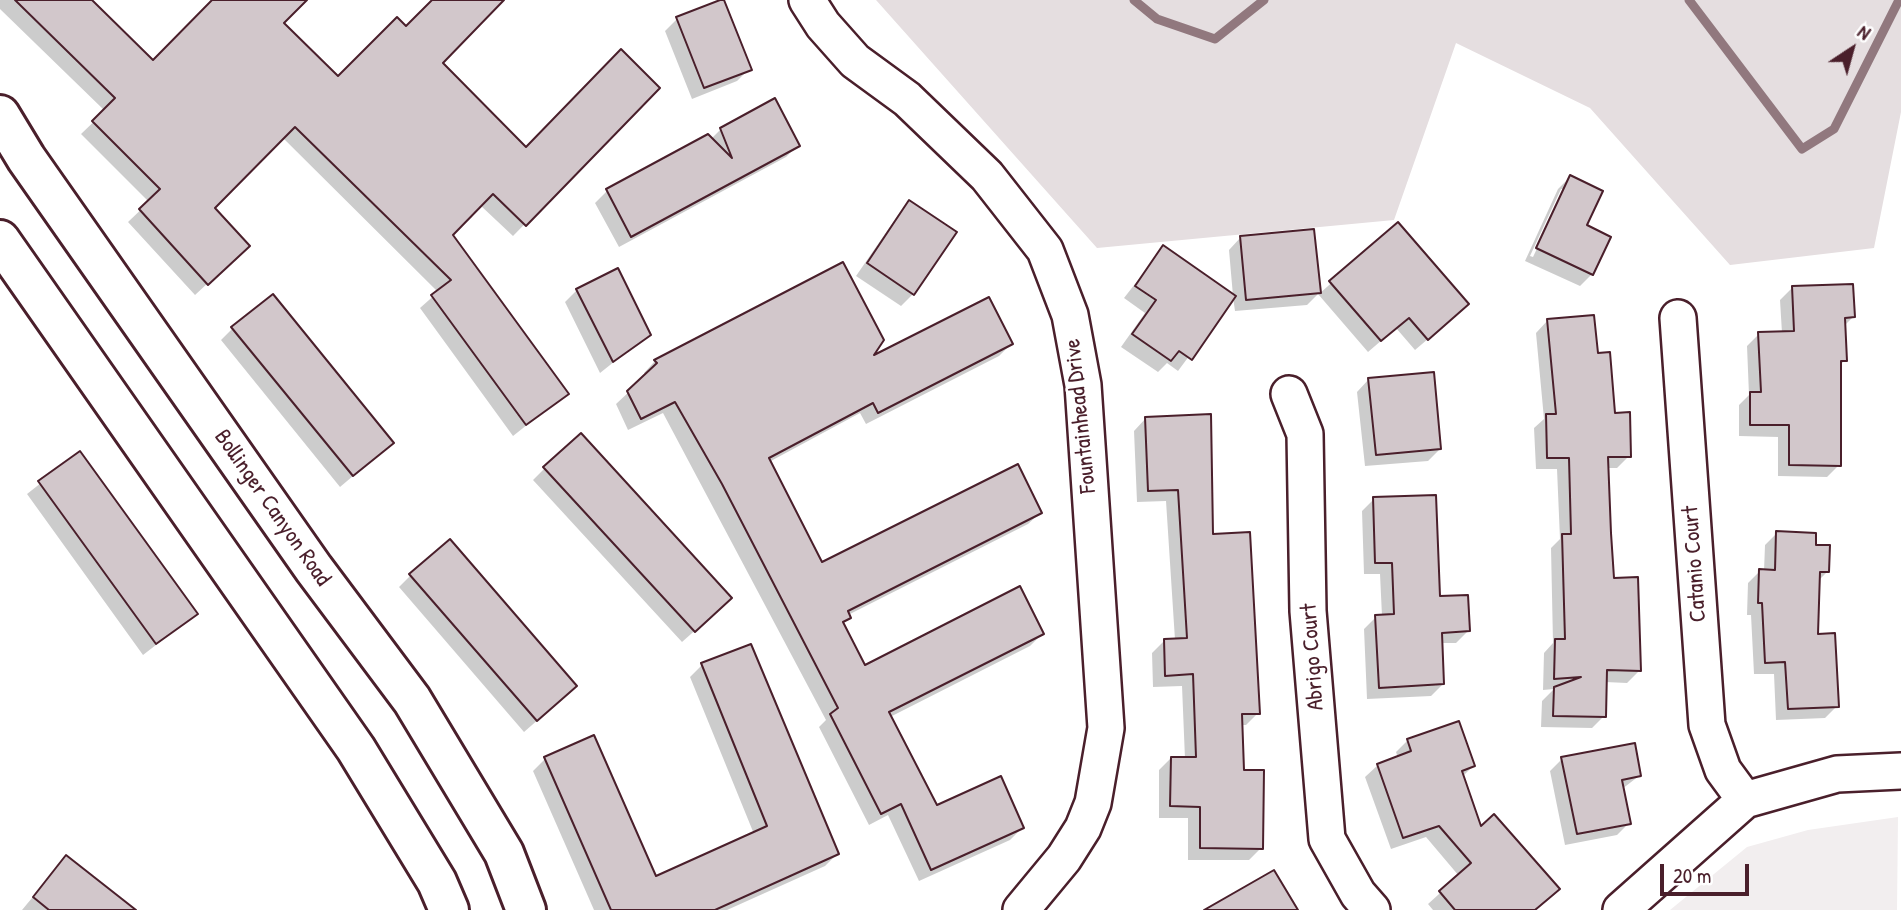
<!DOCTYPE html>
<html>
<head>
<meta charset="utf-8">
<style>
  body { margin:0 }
  #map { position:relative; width:1901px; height:910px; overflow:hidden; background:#fff; font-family:"Patrick Hand",sans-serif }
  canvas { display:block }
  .north { position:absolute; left:1817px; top:14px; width:70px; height:70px; -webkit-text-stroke:5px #fff; paint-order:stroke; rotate:36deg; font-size:19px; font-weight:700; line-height:28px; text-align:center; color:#4a1f2b }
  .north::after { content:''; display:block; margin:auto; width:24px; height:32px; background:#4a1f2b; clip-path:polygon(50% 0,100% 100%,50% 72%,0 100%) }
  .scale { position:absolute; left:1660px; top:864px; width:89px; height:32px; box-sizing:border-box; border:4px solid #4a1f2b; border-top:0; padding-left:9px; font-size:21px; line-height:24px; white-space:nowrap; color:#4a1f2b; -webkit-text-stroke:5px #fff; paint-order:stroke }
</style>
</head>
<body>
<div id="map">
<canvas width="1901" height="910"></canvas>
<div class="north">N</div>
<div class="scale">20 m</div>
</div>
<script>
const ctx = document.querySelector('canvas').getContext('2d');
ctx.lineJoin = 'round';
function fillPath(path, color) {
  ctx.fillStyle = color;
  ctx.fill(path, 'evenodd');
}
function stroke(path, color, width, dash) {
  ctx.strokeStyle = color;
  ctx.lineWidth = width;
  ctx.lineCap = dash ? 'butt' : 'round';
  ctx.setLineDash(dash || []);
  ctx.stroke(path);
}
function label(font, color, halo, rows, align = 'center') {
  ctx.font = font + ' "Patrick Hand",sans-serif';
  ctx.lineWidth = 5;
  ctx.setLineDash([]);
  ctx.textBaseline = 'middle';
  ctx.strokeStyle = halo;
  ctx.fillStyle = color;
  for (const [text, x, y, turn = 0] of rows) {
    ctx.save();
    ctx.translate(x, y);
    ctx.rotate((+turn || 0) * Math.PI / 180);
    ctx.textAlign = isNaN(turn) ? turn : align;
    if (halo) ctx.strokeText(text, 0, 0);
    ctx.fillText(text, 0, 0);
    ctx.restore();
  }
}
fillPath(new Path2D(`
  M1898,817L1897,910H1670L1747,847L1808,830Z`), '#f2eeef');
fillPath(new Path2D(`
  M876,0H1901V112L1874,248L1730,265L1590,108L1456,43L1394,220L1097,248Z`), '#e5dee0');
fillPath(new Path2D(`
  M0,0H89L153,62L215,0H305L281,23L338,78L406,28L434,0H502L440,63L526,149L658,88L513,236L480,205L451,235L566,394L513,436L420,308L438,292L282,137L212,208L235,258L195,295L128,222L149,202L81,134L105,111L0,9Z
  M677,19L749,69L737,81L692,99L665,31Z
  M721,129L798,145L786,157L619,247L595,203L607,191L708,136L711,139Z
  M1570,177L1592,274L1580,286L1525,261L1558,189ZM1561,189H1565L1533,257L1530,256Z
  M910,203L954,233L913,294L901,306L856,276L898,215Z
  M1398,224L1455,316L1415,350L1396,328L1368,352L1318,294L1307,305L1235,311L1233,297L1178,371L1167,363L1158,372L1121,347L1145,313L1124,298L1163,248L1233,296L1229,250L1241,237L1313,230L1319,294Z
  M1792,288L1853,317L1844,326L1845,360L1839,366V465L1827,477L1778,476V437L1739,436V405L1749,395L1747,346L1759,334L1782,333L1780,300Z
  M577,290L649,334L600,373L565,302Z
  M1548,320L1596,355L1629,456L1617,468H1607L1613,580L1639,671L1627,683L1605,682L1604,716L1592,728L1541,727L1542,701L1554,689L1543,690L1544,653L1553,643L1551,548L1560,539L1557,469H1536L1534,428L1544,419L1536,333Z
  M233,328L392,443L340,487L221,340Z
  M1011,344L999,356L866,424L860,413L769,462L821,564L1040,513L1028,524L848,615L849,618L842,625L864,667L1042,634L1030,646L890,717L936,807L1022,828L1010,840L919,881L888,815L869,825L819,727L826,720L663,413L628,430L616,404L646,376L644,373L655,361L868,360Z
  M1369,379L1440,449L1428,461L1365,466L1357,392Z
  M1146,418L1211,536L1258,713L1246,725H1241L1243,772L1261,848L1249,860H1188V818H1159V770L1171,758L1185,759L1182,686L1153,687L1152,653L1164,641L1175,640L1166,501L1137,502L1134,431Z
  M79,453L196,614L143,655L27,494Z
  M545,468L718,610L682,642L533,480Z
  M1374,499L1438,598L1468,631L1456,643H1440L1443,684L1431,696L1367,699L1364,629L1376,617L1382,616L1380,574H1364L1362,511Z
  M1777,533L1814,546L1828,571L1818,581L1816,636L1837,706L1825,718L1776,720L1774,674H1754L1751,615H1747L1748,583L1760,571H1764L1765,545Z
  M411,575L563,698L524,732L399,587Z
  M702,665L837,854L825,866L727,910H594L533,771L545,759L655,879L754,834L690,677Z
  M1408,740L1473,766L1462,777L1480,829L1534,910H1433L1428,904L1459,876L1426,837L1391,849L1365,777L1378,765L1398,758L1396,752Z
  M1562,759L1639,776L1622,789L1629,823L1617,835L1565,845L1550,771Z
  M66,857L115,910H22Z`), '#0003');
stroke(new Path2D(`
  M1134,0L1157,19L1215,39L1264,0
  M1689,0L1802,149L1834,129L1899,0`), '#91787e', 9);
const building = new Path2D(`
  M15,0H92L153,60L212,0H307L284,23L338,76L397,17L406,26L432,0H504L443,63L526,147L621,49L660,88L526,226L493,194L453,235L569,394L526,425L431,295L451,280L295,127L215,208L250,246L208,285L139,209L160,189L92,121L115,98Z
  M720,0H724L752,70L704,88L676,17Z
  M775,98L800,146L631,237L606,189L708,134L732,158L720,128Z
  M1570,175L1603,191L1587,225L1611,237L1593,275L1536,248Z
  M909,200L957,232L914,295L867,263Z
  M1398,222L1469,304L1428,340L1409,318L1381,341L1329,281Z
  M1314,229L1321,293L1246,300L1240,236Z
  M1163,245L1236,296L1192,360L1179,351L1171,361L1132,334L1156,300L1135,286Z
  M843,262L884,340L874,355L989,297L1013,344L878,413L873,403L769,458L822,562L1018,464L1042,513L848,611L851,618L843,622L865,665L1020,586L1044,634L889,712L937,805L1001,776L1024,828L931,870L901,804L881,814L830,714L838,708L722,484L675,402L641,419L627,391L657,363L654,360Z
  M618,268L651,335L613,362L576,289Z
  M1853,284L1855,317L1845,318L1847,361H1841V466L1789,465V425H1750V392H1761L1758,332L1794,331L1792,286Z
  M273,294L394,443L353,476L231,327Z
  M1594,315L1598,353L1610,352L1615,413L1630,412L1631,457H1608L1611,533L1614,578L1638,577L1641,671L1607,670L1606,717L1553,716L1554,687L1581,677L1554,679L1555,639H1565L1562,534H1571L1569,458H1547L1546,414H1556L1547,319Z
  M1434,372L1441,449L1376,455L1368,378Z
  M1211,414L1213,534L1250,532L1260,714H1242L1244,770H1264L1263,849L1200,848V807L1170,806L1171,757H1196L1193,674L1165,676L1164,639L1187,638L1178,490L1148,491L1145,417Z
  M581,433L732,598L695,632L543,467Z
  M80,451L198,614L156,644L38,481Z
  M1436,495L1440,596L1468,595L1470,631L1442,633L1444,684L1379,688L1375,615L1394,614L1392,563H1375L1373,497Z
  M1776,531L1816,533V545H1830L1829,572H1820L1818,634L1835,633L1839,707L1788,709L1785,662L1765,663L1762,603H1758L1759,569L1775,570Z
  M450,539L577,686L537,721L409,574Z
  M751,644L839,854L715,910H611L544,757L594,735L656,876L767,826L701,663Z
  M1459,721L1475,766L1462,771L1481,826L1494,814L1560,889L1535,910H1455L1439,891L1471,863L1439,826L1403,838L1377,764L1411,751L1407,739Z
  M1635,743L1641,776L1622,780L1631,824L1577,834L1561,757Z
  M66,855L136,910H49L33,897Z
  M1274,870L1298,910H1204Z`);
fillPath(building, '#d2c7cb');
stroke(building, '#4a1f2b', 2);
const minor = new Path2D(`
  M807,0L823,25L855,61L907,99L987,176L1045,250L1070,315L1083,385L1106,728L1093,803L1083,828L1064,858L1021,910
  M1678,318L1707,725L1723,770L1745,800
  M1289,394L1305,434L1308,611L1327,839L1358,894L1372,910
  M1621,910L1745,800L1837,774L1901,771`);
const secondary = new Path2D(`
  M0,115L26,158L314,569L412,700L504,853L526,910
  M0,240L356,749L437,882L449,910`);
stroke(minor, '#4a1f2b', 40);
stroke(secondary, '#4a1f2b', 44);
stroke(minor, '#fff', 35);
stroke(secondary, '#fff', 38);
label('23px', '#4a1f2b', '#fff', [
  ["Fountainhead Drive",1081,416,-96],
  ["Bollinger Canyon Road",272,508,55],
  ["Catanio Court",1695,564,-94],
  ["Abrigo Court",1313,657,-94]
]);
</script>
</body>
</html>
